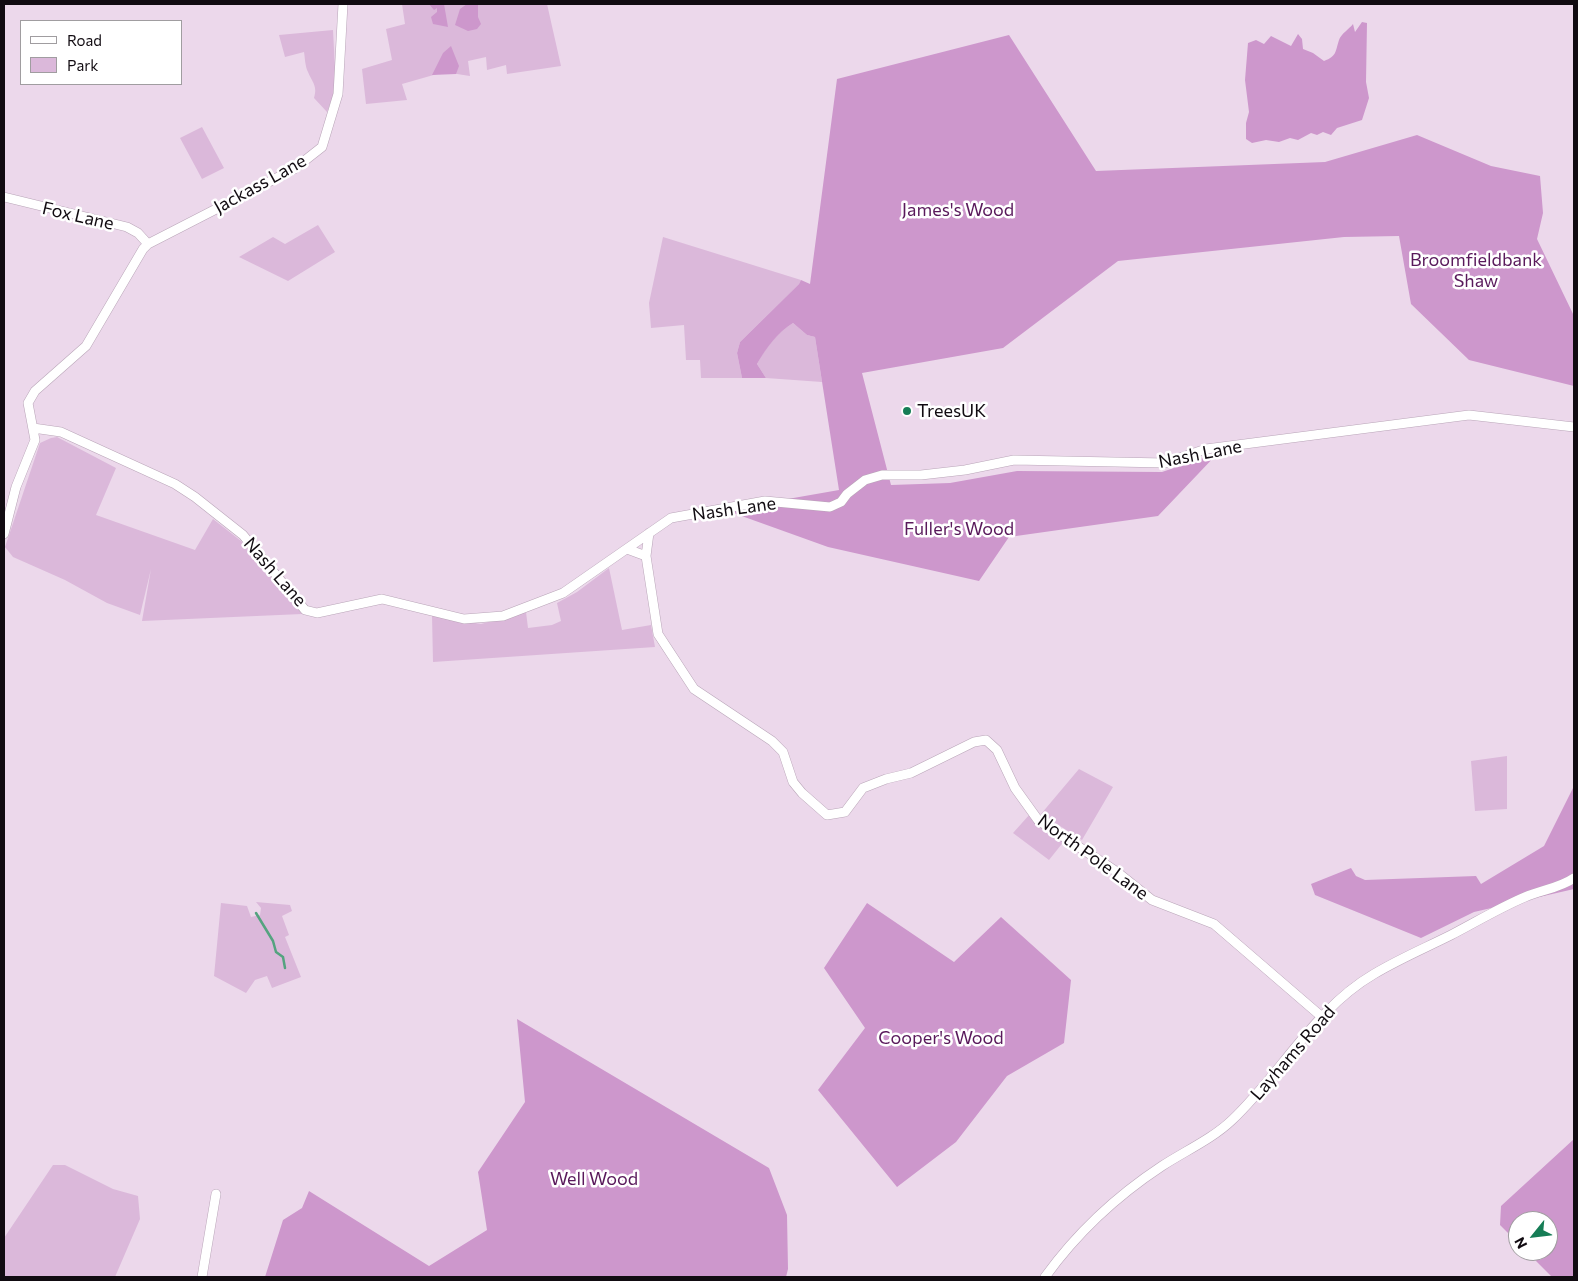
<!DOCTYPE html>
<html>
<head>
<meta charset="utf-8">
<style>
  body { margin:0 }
  #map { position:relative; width:1578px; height:1281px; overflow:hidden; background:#ecd8eb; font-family:Commissioner,sans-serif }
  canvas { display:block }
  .frame { position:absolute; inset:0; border:5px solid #110b11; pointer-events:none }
  .legend { position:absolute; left:20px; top:20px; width:162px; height:65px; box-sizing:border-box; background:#fff; border:1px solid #a09da0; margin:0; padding:6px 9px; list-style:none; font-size:15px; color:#110b11 }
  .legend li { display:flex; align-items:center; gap:10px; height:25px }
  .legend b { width:25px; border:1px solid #a09da0 }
  .north { position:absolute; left:1508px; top:1211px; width:50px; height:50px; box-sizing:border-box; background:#fff; border:1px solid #a09da0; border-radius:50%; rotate:241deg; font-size:14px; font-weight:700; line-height:20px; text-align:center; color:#110b11 }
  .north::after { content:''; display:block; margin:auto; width:18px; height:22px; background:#167d56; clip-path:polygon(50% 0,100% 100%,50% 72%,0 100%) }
</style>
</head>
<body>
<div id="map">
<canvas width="1578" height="1281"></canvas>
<div class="frame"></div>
<ul class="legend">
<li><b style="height:6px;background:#fff"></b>Road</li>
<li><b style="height:14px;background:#dbb8da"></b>Park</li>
</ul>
<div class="north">N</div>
</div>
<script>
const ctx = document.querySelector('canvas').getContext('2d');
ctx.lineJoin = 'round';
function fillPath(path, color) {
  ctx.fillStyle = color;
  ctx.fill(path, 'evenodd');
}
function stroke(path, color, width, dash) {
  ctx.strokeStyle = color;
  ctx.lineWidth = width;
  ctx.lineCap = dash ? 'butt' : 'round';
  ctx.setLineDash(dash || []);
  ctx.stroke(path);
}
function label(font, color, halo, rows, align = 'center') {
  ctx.font = font + ' Commissioner,sans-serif';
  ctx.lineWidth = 5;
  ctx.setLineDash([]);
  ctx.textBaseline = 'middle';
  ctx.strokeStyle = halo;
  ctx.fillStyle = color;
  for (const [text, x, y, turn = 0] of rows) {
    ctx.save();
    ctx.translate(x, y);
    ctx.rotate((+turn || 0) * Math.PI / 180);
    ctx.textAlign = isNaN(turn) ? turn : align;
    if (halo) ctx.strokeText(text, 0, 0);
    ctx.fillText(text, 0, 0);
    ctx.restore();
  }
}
fillPath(new Path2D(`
  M402,4H547L561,66L507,74L506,65L487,70L486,57L468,61L470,76L444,72L402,84L407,100L366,104L362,69L392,60L386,29L405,24Z
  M333,30L336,88L327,112L314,98C318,86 312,82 308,72C305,66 305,58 304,52L285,57L279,35Z
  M202,127L224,168L202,179L180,138Z
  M318,225L335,252L288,281L239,257L273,237L285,244Z
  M663,237L801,280L799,284L740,342L737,353L742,378H701L700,360H686L684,325L651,328L649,303Z
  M793,323L807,335L815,337L822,382L766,378L757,364C766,347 777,333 793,323Z
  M57,437L116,468L96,515L195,550L213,519L241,541L302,614L142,621L151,569L140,615L107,603L65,580L13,557L5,547L40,443L51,438Z
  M609,568L622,630L651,625L655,647L433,662L432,615L481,624L526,612L528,628L552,625L561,621L557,603L577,592Z
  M1507,756V809L1475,811L1471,761Z
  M1079,769L1113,787L1082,840L1041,814Z
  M1030,814L1065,840L1049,860L1013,833Z
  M256,902L290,905L292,911L282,916L289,935L285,937L301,977L272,988L267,976L255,980L246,993L214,976L221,903L247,906L251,917L260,915L261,908Z
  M53,1165H65L113,1189L138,1196L140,1219L115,1277H4V1238Z`), '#dbb8da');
fillPath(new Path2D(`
  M429,4H444L448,27L433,24L431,17L437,12V8L434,10Z
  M467,4H478V17L481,24L477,29L468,31L455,25L460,9Z
  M1362,22L1367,23L1366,82L1369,98L1362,120L1337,128L1331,135L1323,132L1317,135L1311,133L1298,140L1290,138L1279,142L1266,140L1252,143L1246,139V123L1249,112L1245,80L1248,43L1256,40L1264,44L1271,36L1291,46L1298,34L1302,39L1303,49L1313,53L1324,61C1337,56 1335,52 1339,40C1341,34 1349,29 1353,24L1355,32Z
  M1009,35L1096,171L1325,162L1417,135L1491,166L1540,176L1543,213L1537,239L1574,316V386L1469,360L1411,304L1399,236L1344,237L1118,261L1003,348L862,373L891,485L950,483L1017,471L1162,472L1218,453L1158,516L1009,537L979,581L828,547L725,510L839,490L815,337L807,335L793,323C777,333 767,347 757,364L766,378H742L737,353L740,342L799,284L801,280L810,284L837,79Z
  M451,46L459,66L456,74L432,75L443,53Z
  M1574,786V889L1474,912L1421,938L1315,895L1311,884L1351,868L1356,876L1365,880L1476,876L1481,884L1544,846Z
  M867,903L954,962L1001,917L1071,980L1064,1043L1007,1076L956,1142L897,1187L818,1090L865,1028L824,968Z
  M517,1019L769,1168L787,1215L788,1269L786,1277H265L283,1220L302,1208L309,1191L429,1266L487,1230L478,1172L525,1102Z
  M1574,1139V1277H1552L1526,1251H1548V1221H1518V1243L1500,1225L1501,1206Z`), '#cd97cc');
stroke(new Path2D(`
  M256,913L273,941L276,952L283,957L285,968`), '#54a37f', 2.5);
const minor = new Path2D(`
  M4,197L127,227L138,233L148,244
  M33,428L61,432L175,484L195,497L243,535L305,610L317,613L382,599L464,619L503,616L563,593L671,518L765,501L830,507L841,502L847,494L865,480L882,475H921L965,470L1014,460L1165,463L1206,449L1469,415L1574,427
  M649,533L646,556L658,634L694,689L772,741L783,752L793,782L802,793L827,815L845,812L863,788L886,779L911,773L974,742L986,740L997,750L1015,788L1038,820L1117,872L1152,900L1214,924L1322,1017
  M4,534L16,487L35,440L28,403L35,391L86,346L143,249L148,244L294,169L322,147L338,94L343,4
  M627,549L646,556
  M202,1277L216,1194
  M1045,1277C1076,1234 1118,1195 1162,1166C1185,1151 1212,1139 1232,1120C1281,1074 1314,1009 1374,974C1399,959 1425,948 1451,935C1476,922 1499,908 1525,897C1541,890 1560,888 1574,878`);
stroke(minor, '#b9a5b8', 10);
stroke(minor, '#fff', 9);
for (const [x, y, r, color] of [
  [907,411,5,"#167d56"]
]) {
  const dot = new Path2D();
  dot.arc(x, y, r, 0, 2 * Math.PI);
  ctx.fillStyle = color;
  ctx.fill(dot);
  stroke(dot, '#fff', 2);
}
label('18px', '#110b11', '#fff', [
  ["Jackass Lane",260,184,-29],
  ["Fox Lane",78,216,13],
  ["Nash Lane",1200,454,-11],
  ["Nash Lane",734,509,-8],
  ["Nash Lane",275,572,49],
  ["North Pole Lane",1093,857,36],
  ["Layhams Road",1293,1053,-49]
]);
label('18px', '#59195b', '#fff', [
  ["James's Wood",958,210],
  ["Broomfieldbank",1476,260],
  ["Shaw",1476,281],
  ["Fuller's Wood",959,529],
  ["Cooper's Wood",941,1038],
  ["Well Wood",594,1179]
]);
label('18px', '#110b11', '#fff', [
  ["TreesUK",917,411]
], 'left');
</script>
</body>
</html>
